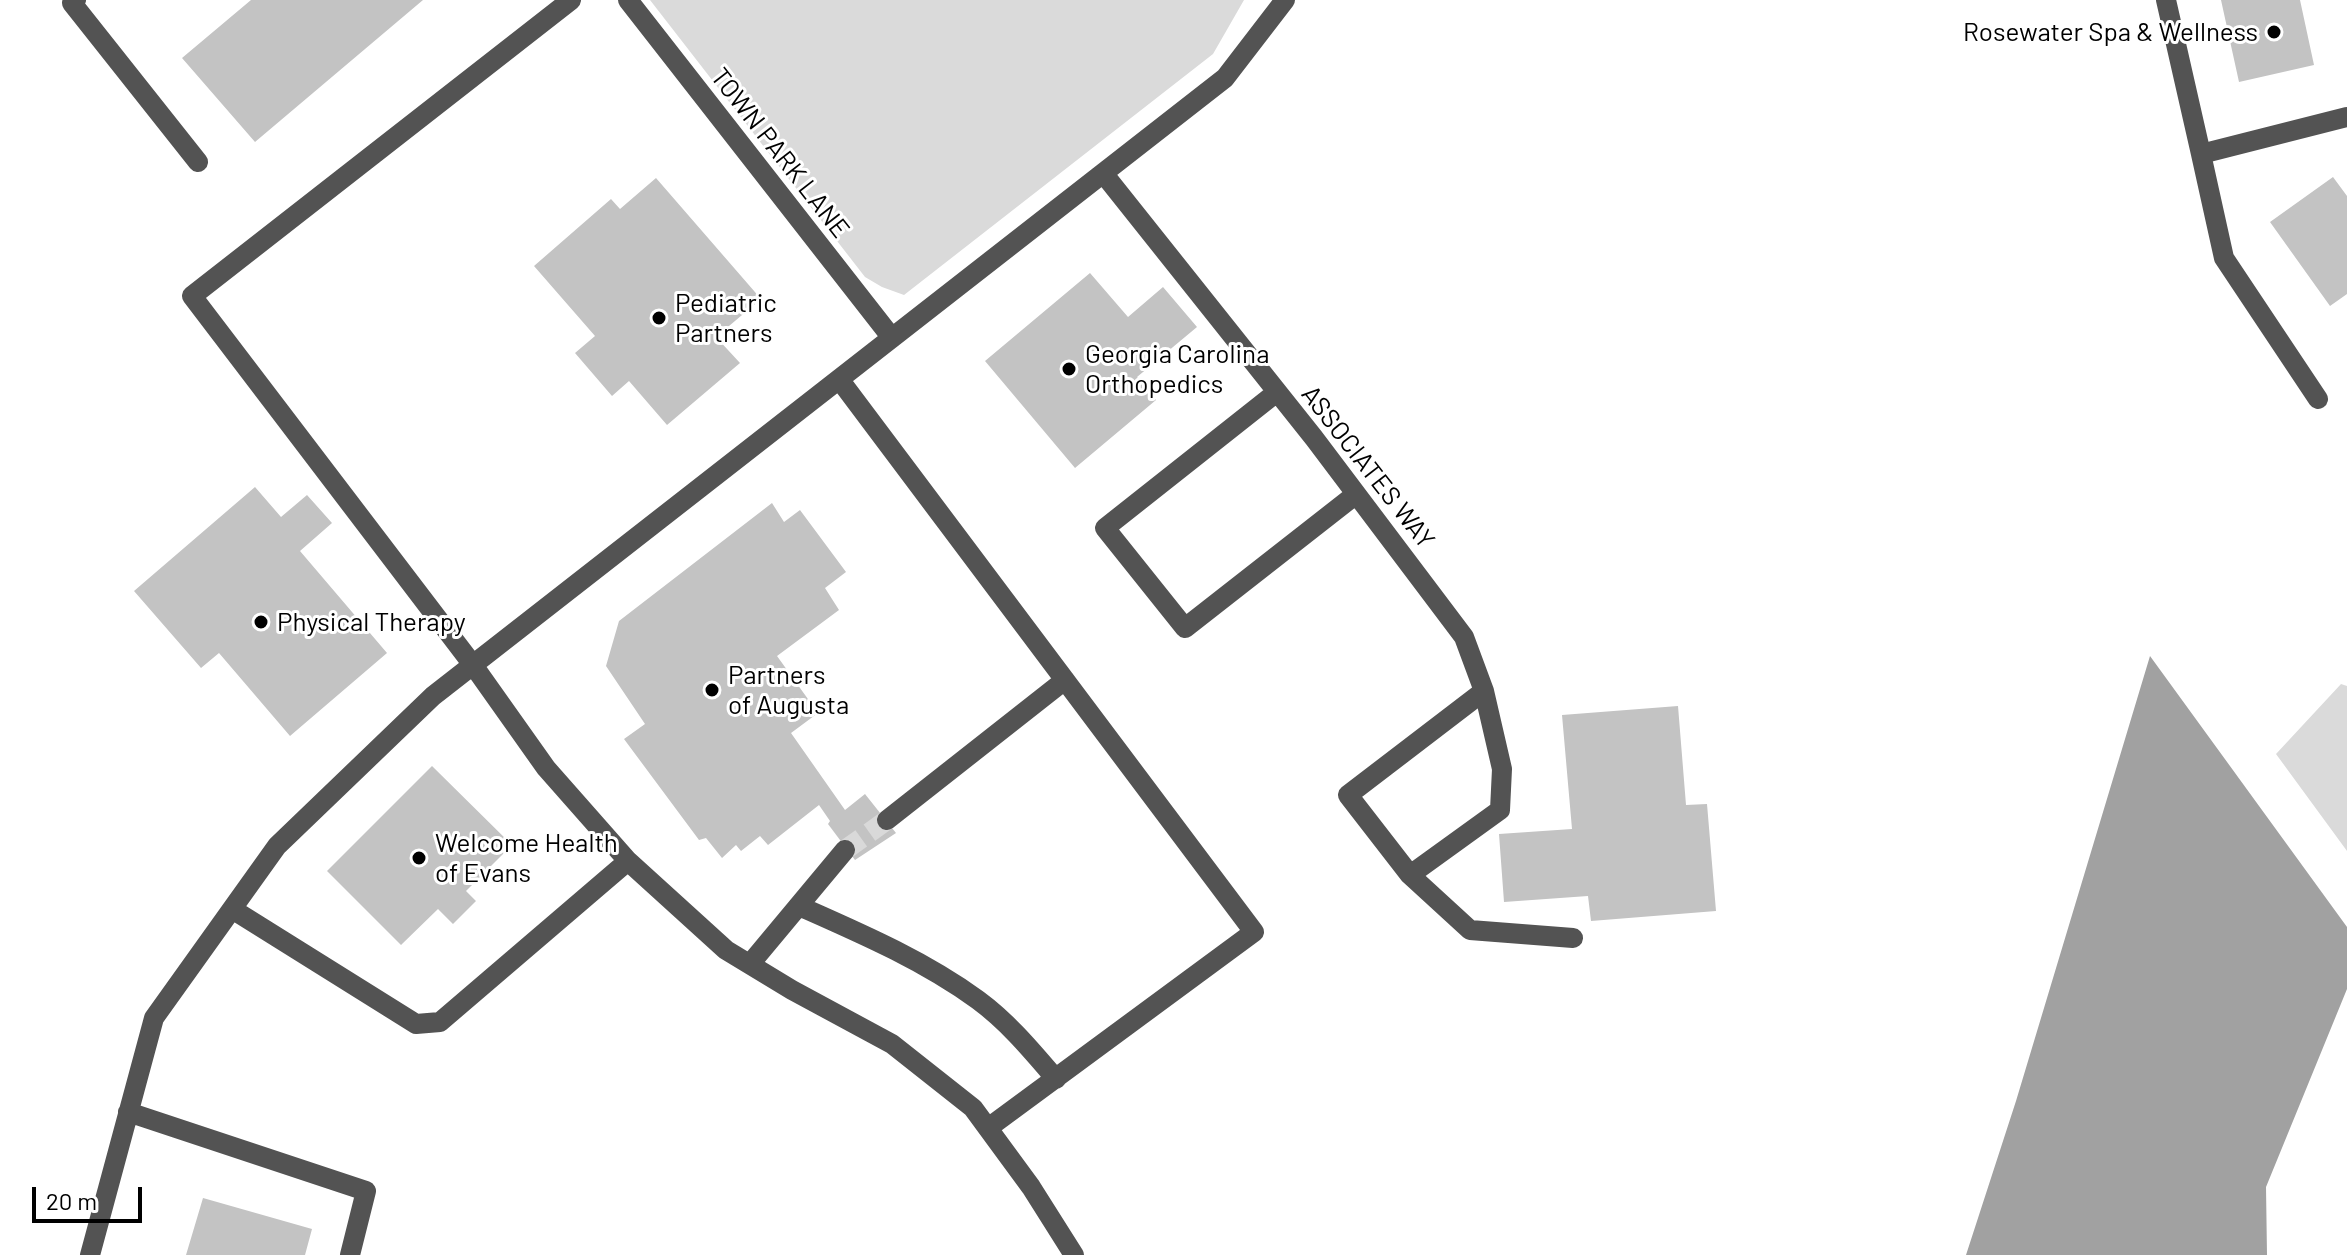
<!DOCTYPE html>
<html>
<head>
<meta charset="utf-8">
<style>
  body { margin:0 }
  #map { position:relative; width:2347px; height:1255px; overflow:hidden; background:#fff; font-family:Barlow,sans-serif }
  canvas { display:block }
  .scale { position:absolute; left:32px; top:1187px; width:110px; height:36px; box-sizing:border-box; border:4px solid #000; border-top:0; padding-left:10px; font-size:24px; line-height:28px; white-space:nowrap; color:#000; -webkit-text-stroke:6px #fff; paint-order:stroke }
</style>
</head>
<body>
<div id="map">
<canvas width="2347" height="1255"></canvas>
<div class="scale">20 m</div>
</div>
<script>
const ctx = document.querySelector('canvas').getContext('2d');
ctx.lineJoin = 'round';
function fillPath(path, color) {
  ctx.fillStyle = color;
  ctx.fill(path, 'evenodd');
}
function stroke(path, color, width, dash) {
  ctx.strokeStyle = color;
  ctx.lineWidth = width;
  ctx.lineCap = dash ? 'butt' : 'round';
  ctx.setLineDash(dash || []);
  ctx.stroke(path);
}
function label(font, color, halo, rows, align = 'center') {
  ctx.font = font + ' Barlow,sans-serif';
  ctx.lineWidth = 6;
  ctx.setLineDash([]);
  ctx.textBaseline = 'middle';
  ctx.strokeStyle = halo;
  ctx.fillStyle = color;
  for (const [text, x, y, turn = 0] of rows) {
    ctx.save();
    ctx.translate(x, y);
    ctx.rotate((+turn || 0) * Math.PI / 180);
    ctx.textAlign = isNaN(turn) ? turn : align;
    if (halo) ctx.strokeText(text, 0, 0);
    ctx.fillText(text, 0, 0);
    ctx.restore();
  }
}
fillPath(new Path2D(`
  M650,0H1244L1213,54L904,295L882,287L865,277Z
  M2341,684L2347,686V851L2276,754Z`), '#dadada');
fillPath(new Path2D(`
  M2150,656L2347,927V989L2266,1187L2267,1255H1966L2016,1101Z`), '#a1a1a1');
fillPath(new Path2D(`
  M251,0H423L255,142L182,58Z
  M2221,0H2300L2314,65L2239,82Z
  M2333,177L2347,196V294L2330,306L2270,222Z
  M656,178L761,299L716,337L740,363L667,425L629,381L612,396L575,353L595,336L534,266L611,199L620,209Z
  M1090,273L1128,317L1163,287L1197,327L1137,377L1156,400L1075,468L985,361Z
  M255,487L281,517L307,495L332,523L300,551L387,653L290,736L219,653L201,668L134,591Z
  M772,503L784,522L800,510L846,572L825,588L839,610L777,656L818,713L791,733L845,810L865,794L896,833L855,860L828,824L830,821L819,805L768,845L760,836L741,851L736,845L722,858L706,838L699,840L624,739L645,724L606,666L619,621Z
  M1678,706L1686,805L1707,804L1716,911L1591,921L1588,896L1504,902L1499,834L1572,829L1562,715Z
  M432,766L512,845L466,891L476,901L453,924L438,909L401,945L327,871Z
  M203,1198L312,1229L305,1255H186Z`), '#c3c3c3');
stroke(new Path2D(`
  M845,850L887,820`), '#d9d9d9', 20, [20, 10]);
stroke(new Path2D(`
  M76,0L72,3L198,162
  M571,0L192,296L473,665L546,768L628,861L726,950L792,990L892,1044L973,1108L1031,1187L1074,1255
  M628,0L892,338
  M2166,0L2201,154
  M1103,173L1314,438L1464,637L1484,691L1502,769L1500,810L1410,875L1348,795L1484,691
  M839,379L1254,932L988,1128
  M1277,392L1105,528L1185,628L1355,495
  M2318,399L2224,258L2201,154L2347,117
  M887,820L1065,680
  M1410,875L1470,930L1573,938
  M799,906C860,933 923,960 978,1000C1008,1022 1032,1051 1056,1079
  M232,909L416,1024L440,1022L628,861
  M750,964L845,850
  M128,1112L366,1191L350,1255
  M90,1255L154,1018L277,846L433,696L1225,78L1285,0`), '#535353', 20);
for (const [x, y, r, color] of [
  [2274,32,8,"#000"],
  [659,318,8,"#000"],
  [1069,369,8,"#000"],
  [261,622,8,"#000"],
  [712,690,8,"#000"],
  [419,858,8,"#000"]
]) {
  const dot = new Path2D();
  dot.arc(x, y, r, 0, 2 * Math.PI);
  ctx.fillStyle = color;
  ctx.fill(dot);
  stroke(dot, '#fff', 3);
}
label('26px', '#000', '#fff', [
  ["Rosewater Spa & Wellness",2258,32,"right"],
  ["Pediatric",675,303],
  ["Partners",675,333],
  ["Georgia Carolina",1085,354],
  ["Orthopedics",1085,384],
  ["Physical Therapy",277,622],
  ["Partners",728,675],
  ["of Augusta",728,705],
  ["Welcome Health",435,843],
  ["of Evans",435,873]
], 'left');
label('26px', '#000', '#fff', [
  ["TOWN PARK LANE",780,153,52],
  ["ASSOCIATES WAY",1368,467,52]
]);
</script>
</body>
</html>
